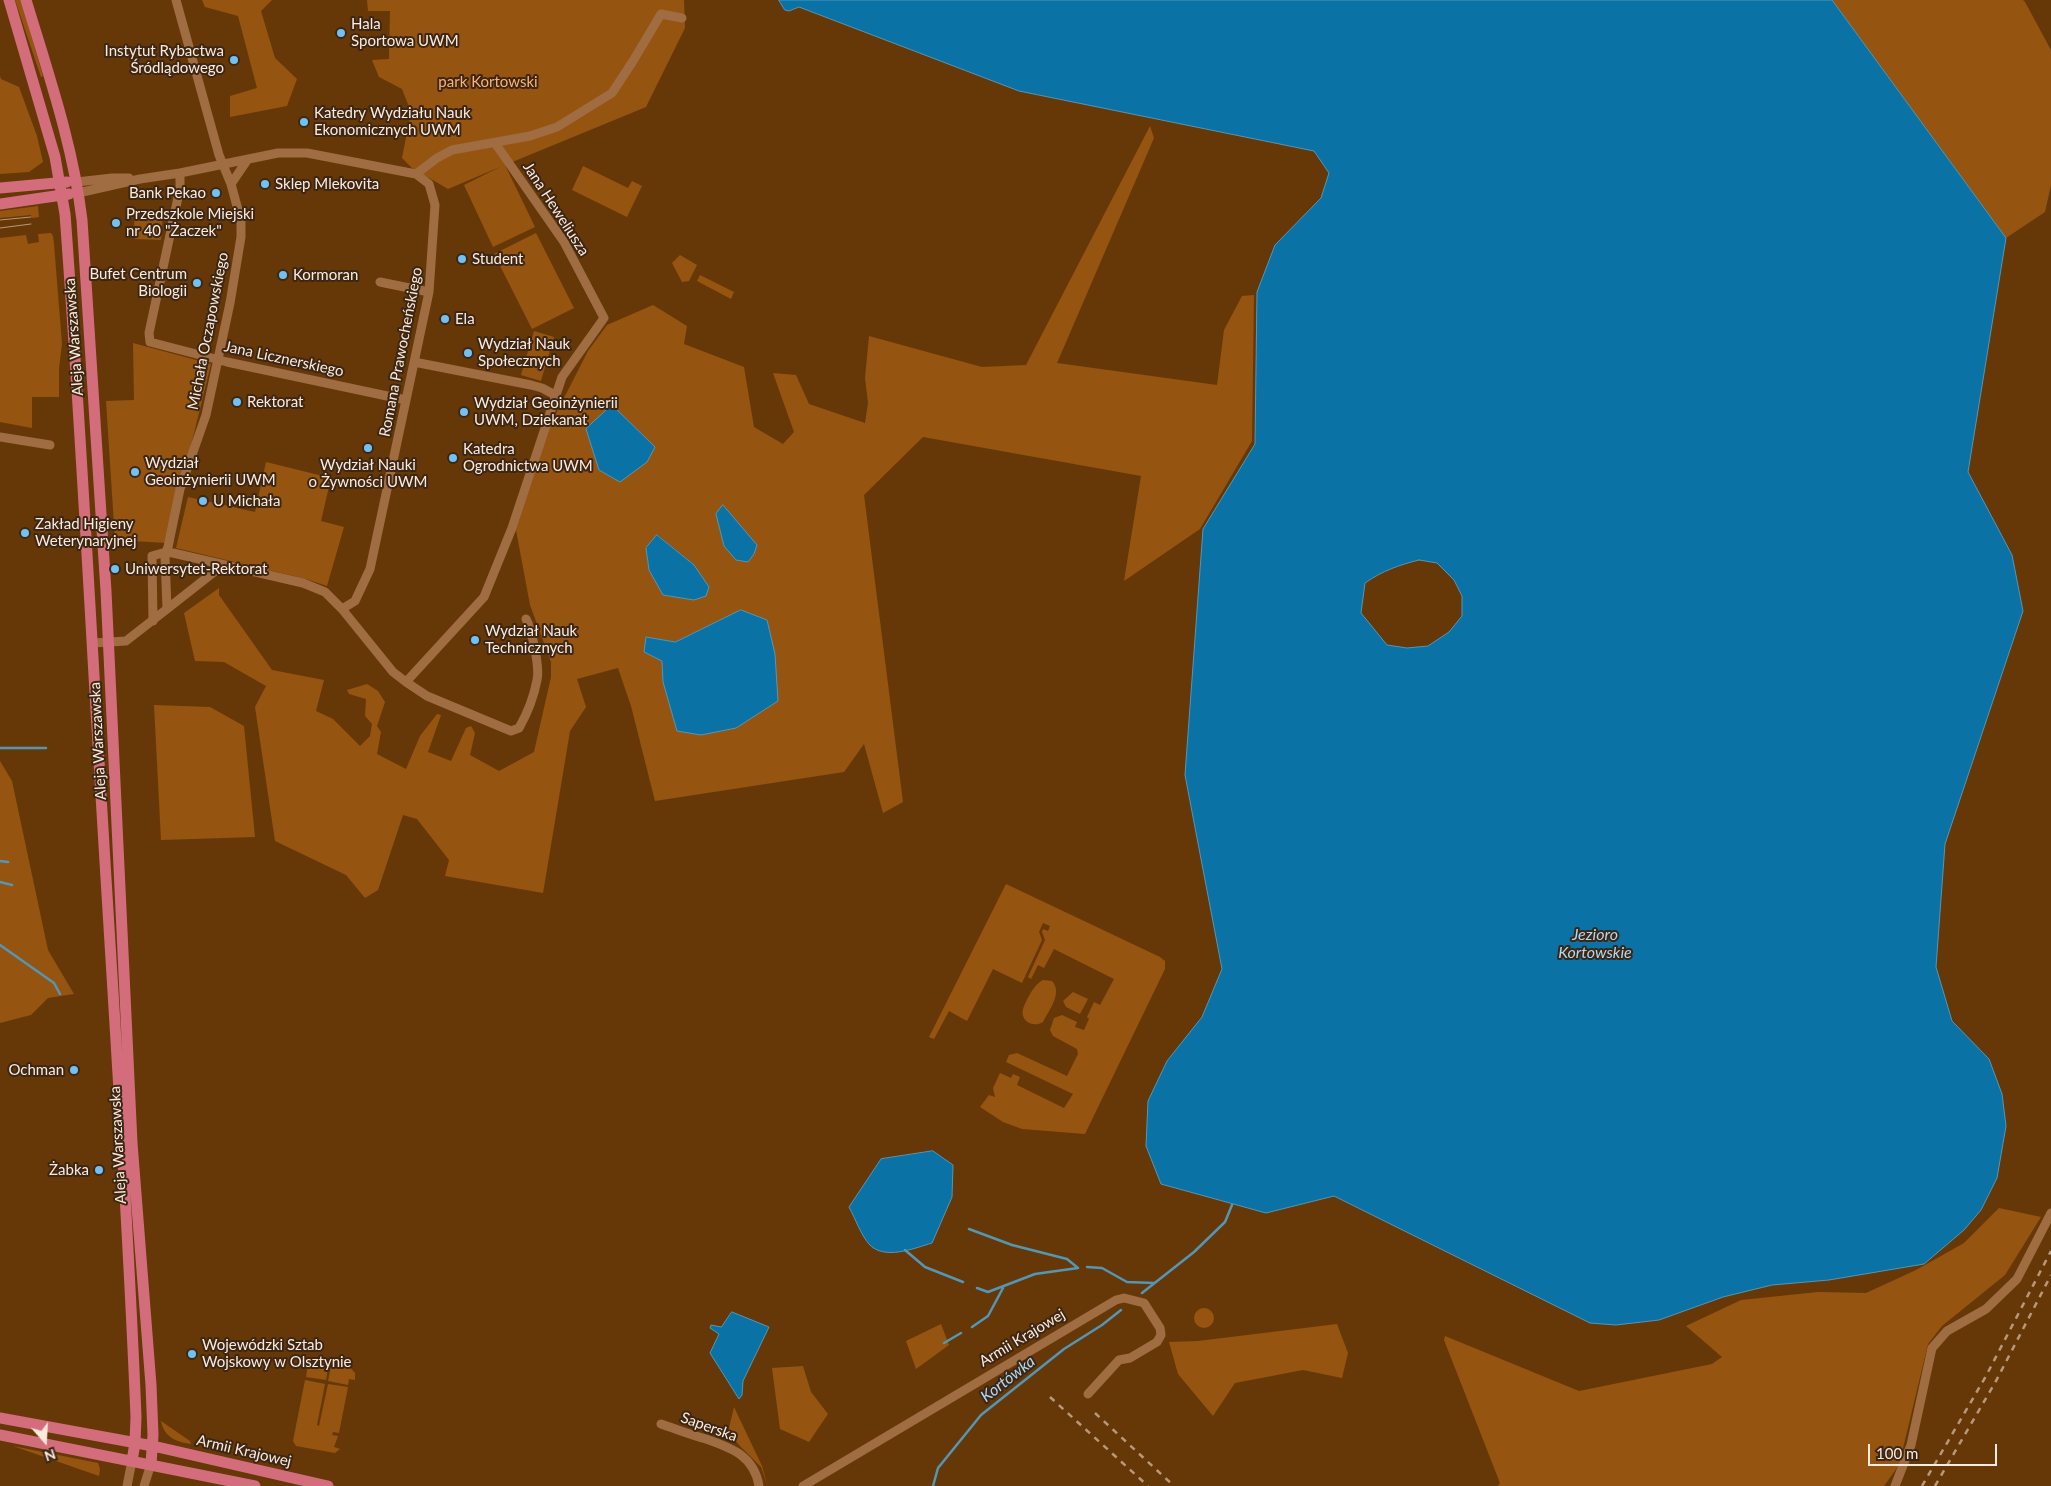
<!DOCTYPE html>
<html>
<head>
<meta charset="utf-8">
<style>
  body { margin:0 }
  #map { position:relative; width:2051px; height:1486px; overflow:hidden; background:#673807; font-family:Lato,sans-serif }
  canvas { display:block }
  .north { position:absolute; left:20px; top:1416px; width:50px; height:50px; -webkit-text-stroke:4px #3c2614; paint-order:stroke; rotate:161deg; font-size:14px; font-weight:700; line-height:20px; text-align:center; color:#fceadd }
  .north::after { content:''; display:block; margin:auto; width:18px; height:22px; background:#fceadd; clip-path:polygon(50% 0,100% 100%,50% 72%,0 100%) }
  .scale { position:absolute; left:1868px; top:1444px; width:129px; height:22px; box-sizing:border-box; border:2px solid #fceadd; border-top:0; padding-left:6px; font-size:15px; line-height:18px; white-space:nowrap; color:#fceadd; -webkit-text-stroke:4px #3c2614; paint-order:stroke }
</style>
</head>
<body>
<div id="map">
<canvas width="2051" height="1486"></canvas>
<div class="north">N</div>
<div class="scale">100 m</div>
</div>
<script>
const ctx = document.querySelector('canvas').getContext('2d');
ctx.lineJoin = 'round';
function fillPath(path, color) {
  ctx.fillStyle = color;
  ctx.fill(path, 'evenodd');
}
function stroke(path, color, width, dash) {
  ctx.strokeStyle = color;
  ctx.lineWidth = width;
  ctx.lineCap = dash ? 'butt' : 'round';
  ctx.setLineDash(dash || []);
  ctx.stroke(path);
}
function label(font, color, halo, rows, align = 'center') {
  ctx.font = font + ' Lato,sans-serif';
  ctx.lineWidth = 4;
  ctx.setLineDash([]);
  ctx.textBaseline = 'middle';
  ctx.strokeStyle = halo;
  ctx.fillStyle = color;
  for (const [text, x, y, turn = 0] of rows) {
    ctx.save();
    ctx.translate(x, y);
    ctx.rotate((+turn || 0) * Math.PI / 180);
    ctx.textAlign = isNaN(turn) ? turn : align;
    if (halo) ctx.strokeText(text, 0, 0);
    ctx.fillText(text, 0, 0);
    ctx.restore();
  }
}
fillPath(new Path2D(`
  M15,0H21L43,76L41,77Z
  M202,0H272L261,11L275,58L297,79L287,106L230,117V96L257,88L238,16L205,7Z
  M367,0H684L685,28L646,107L505,165L535,227L493,247L464,185L500,167L448,189L412,168L402,158L411,112L402,89L379,77L372,60L389,59L390,11H368Z
  M1832,0H2023L2025,2L2051,50V185L2045,212L2006,238Z
  M0,76L1,79L19,87L37,136L43,162L29,172L0,174Z
  M1150,126L1154,138L1057,363L1217,385L1224,330L1242,296L1254,295L1252,441L1200,529L1124,581L1141,476L923,437L864,495L903,802L883,813L864,744L844,772L655,801L631,706L618,668L577,679L586,707L570,731L543,893L445,876L449,860L417,819L403,815L378,890L365,898L346,875L275,841L255,707L266,686L224,662L195,661L184,613L219,588V595L272,670L324,680L316,711L333,719L360,746L370,736L372,724L365,716L366,699L349,694L347,690L367,684L378,691L385,702L377,726L381,732L377,754L406,769L420,736L437,714L441,715L428,752L451,761L466,728L471,726L475,733L470,755L499,771L534,752L551,677V662L530,605L516,530L539,460L545,435L588,351L607,325L653,305L687,326L684,344L744,367L754,427L783,444L794,432L773,373L796,375L809,404L865,423L868,403L865,378L869,336L982,367L1026,365ZM657,535H658L694,565L649,570L646,548ZM741,610L778,701L755,715L663,682L662,661L646,637L675,642Z
  M583,166L628,188L632,181L642,186L627,217L572,190Z
  M38,206L39,217L32,218L31,215L0,218V211Z
  M163,213L161,240L135,239L134,219Z
  M51,233L53,236L54,244L62,344L59,368V397H32V428L0,422V238L26,235L28,244L39,242L38,234Z
  M536,233L574,308L532,329L494,254Z
  M680,255L697,265L689,281L682,282L672,263Z
  M700,275L734,292L731,299L697,281Z
  M534,331L554,337L541,381L521,375Z
  M133,343L211,364L167,543L115,540L106,401L134,400Z
  M266,462L331,478L321,521L344,527L327,586L306,579L176,548L188,497L255,512Z
  M154,705L210,707L244,726L255,837L161,840Z
  M0,761L12,781L48,950L74,994L48,998L31,1015L0,1023Z
  M1006,884L1160,957L1165,961V969L1085,1134L1022,1129L1003,1122L980,1107L989,1095L995,1097L993,1088L1000,1073L1011,1078L1013,1074L1020,1077L1017,1085L1064,1108L1073,1094L1006,1062L1009,1055L1017,1053L1067,1076L1078,1054L1077,1049L1053,1036L1050,1030L1054,1018L1062,1015L1077,1022L1075,1027L1084,1030L1089,1019L1087,1017L1094,1002L1100,1005L1114,979L1054,949L1044,968L1038,965L1031,979L1028,977L1045,940L1042,932L1043,929L1048,931L1050,926L1043,923L1039,932L1042,940L1022,983L993,969L967,1021L949,1011L934,1039L929,1037Z
  M1043,980L1052,981C1063,993 1049,1010 1043,1022C1034,1028 1020,1022 1023,1009C1026,1001 1034,984 1043,980Z
  M1073,992L1088,999L1080,1014L1066,1007L1063,1001Z
  M1999,1208L2041,1217L2005,1275L1942,1326L1928,1344L1899,1465L1884,1486H1498L1500,1483L1444,1340L1445,1336L1579,1391L1712,1364L1722,1357L1686,1326L1741,1300L1818,1292L1866,1293L1916,1270L1964,1243Z
  M1194 1318a10 10 0 1 1 20 0a10 10 0 1 1-20 0Z
  M941,1324L949,1345L916,1369L906,1341Z
  M1337,1324L1348,1353L1342,1378L1303,1370L1235,1383L1213,1416L1178,1374L1169,1342L1198,1341Z
  M315,1359L329,1362L326,1380L306,1377L308,1364Z
  M332,1362L348,1365L355,1373V1380L349,1379L348,1385L328,1381Z
  M803,1366L811,1392L828,1414L809,1442L780,1429L772,1368Z
  M305,1380L325,1384L317,1425L319,1426L328,1384L348,1387L339,1433L333,1432L332,1435L338,1436L334,1447L340,1449L335,1453L296,1446L293,1441Z
  M734,1407L762,1466L767,1484L761,1467L740,1446L728,1432Z
  M161,1421L190,1441L191,1444C176,1442 164,1437 161,1421Z
  M13,1446L98,1463L100,1469L99,1476Z`), '#965411');
const water = new Path2D(`
  M779,0H1832L2006,238L1968,472L2012,555L2023,611L1945,844L1936,967L1952,1021L1989,1059L2002,1094L2006,1126L1997,1178L1981,1210L1964,1230L1924,1264L1829,1280L1772,1285L1723,1297L1659,1320L1616,1325L1590,1323L1334,1196L1266,1213L1161,1184L1146,1146L1148,1101L1167,1061L1202,1017L1222,969L1185,775L1203,529L1255,444L1257,292L1275,245L1321,198L1329,173L1314,151L1019,91L799,7L789,11L785,10ZM1419,560L1437,563L1454,580L1462,596V616L1449,632L1428,646L1407,648L1387,645L1361,613L1365,583C1382,571 1399,565 1419,560Z
  M612,405L655,447L647,462L620,482L599,470L586,429Z
  M723,505L757,545L754,554L748,562L736,560L724,546L716,514Z
  M657,535L694,565L709,587L706,596L694,600L663,595L649,570L646,548Z
  M741,610L767,620L775,654L778,701L736,728L701,735L677,731L663,682L662,661L644,652L646,637L675,642Z
  M933,1151L953,1165L952,1197L932,1243C915,1248 884,1261 869,1244C861,1235 855,1218 849,1207L881,1159Z
  M732,1312L769,1327L743,1381L742,1395L739,1399L710,1353L719,1334L710,1328L711,1325L721,1327Z`);
fillPath(water, '#0a72a5');
stroke(water, '#5396b6', 1);
stroke(new Path2D(`
  M0,748H46
  M0,861L8,862
  M0,882L12,885
  M0,945L54,983L60,994
  M969,1229L1012,1245L1067,1259L1078,1268
  M905,1250L925,1267L963,1282
  M1087,1267L1102,1268L1127,1282L1154,1283
  M977,1288L988,1292L1035,1274L1078,1268
  M1142,1293L1194,1252L1225,1222L1232,1205
  M972,1327L988,1316L1003,1288
  M944,1343L961,1333
  M933,1486L938,1468L981,1415L1064,1349L1102,1325L1121,1310`), '#5396b6', 2.5);
stroke(new Path2D(`
  M180,173V187L176,207L149,333L150,342L227,362L406,400
  M416,174L437,158L452,150L530,136L557,127L612,93L633,61L661,14L682,18
  M77,182L112,178H129
  M231,184L248,159
  M78,193L140,179L180,173L278,153H307L416,174L429,184L435,205L429,292L370,569L355,601L342,609
  M380,282L429,292
  M414,362L531,385L542,388L555,395
  M0,437L50,445
  M167,609L223,565
  M153,621L152,556L166,552L168,547L180,489L206,415L230,303L241,237V221L231,184L219,155L176,0
  M93,643L126,641L167,609L165,556L166,552L173,553L303,583L325,592L342,609L393,672L406,682L427,696L511,731L519,728C527,714 534,696 537,680C540,668 532,630 526,619
  M406,682L484,597L512,528L562,377L604,318L564,242L495,143
  M661,1424C676,1429 691,1435 706,1439C732,1448 754,1456 759,1486
  M127,1486L132,1461
  M144,1486L151,1464
  M803,1486L1116,1300L1124,1298L1144,1303L1160,1328L1161,1335L1157,1342L1130,1358L1119,1360L1088,1394
  M1895,1486L1911,1445L1932,1348L1947,1331L1986,1309L2017,1279L2051,1213`), '#a06c42', 9);
stroke(new Path2D(`
  M9,0L55,157L65,214C80,413 90,613 102,812C114,1014 128,1215 136,1417L135,1443L132,1461
  M26,0C48,73 73,145 82,220L106,591L132,1143L151,1385L153,1435L151,1464
  M0,188L67,182
  M0,204L69,194
  M0,1418L153,1446L328,1486
  M0,1435L255,1486`), '#d46d7b', 11);
stroke(new Path2D(`
  M0,220L31,217
  M0,228L31,224`), '#b8987b', 1);
stroke(new Path2D(`
  M1050,1397L1148,1486
  M1095,1413L1174,1486
  M1922,1486L1986,1376L2051,1251
  M1935,1486L1996,1381L2051,1275`), '#b8987b', 2.5, [6, 6]);
for (const [x, y, r, color] of [
  [341,33,5,"#71c1f5"],
  [234,60,5,"#71c1f5"],
  [304,122,5,"#71c1f5"],
  [265,184,5,"#71c1f5"],
  [216,193,5,"#71c1f5"],
  [116,223,5,"#71c1f5"],
  [462,259,5,"#71c1f5"],
  [283,275,5,"#71c1f5"],
  [197,283,5,"#71c1f5"],
  [445,319,5,"#71c1f5"],
  [468,353,5,"#71c1f5"],
  [237,402,5,"#71c1f5"],
  [464,412,5,"#71c1f5"],
  [368,448,5,"#71c1f5"],
  [453,458,5,"#71c1f5"],
  [135,472,5,"#71c1f5"],
  [203,501,5,"#71c1f5"],
  [25,533,5,"#71c1f5"],
  [115,569,5,"#71c1f5"],
  [475,640,5,"#71c1f5"],
  [74,1070,5,"#71c1f5"],
  [99,1170,5,"#71c1f5"],
  [192,1354,5,"#71c1f5"]
]) {
  const dot = new Path2D();
  dot.arc(x, y, r, 0, 2 * Math.PI);
  ctx.fillStyle = color;
  ctx.fill(dot);
  stroke(dot, '#3c2614', 2);
}
label('15px', '#fceadd', '#3c2614', [
  ["Hala",351,24],
  ["Sportowa UWM",351,41],
  ["Instytut Rybactwa",224,51,"right"],
  ["Śródlądowego",224,68,"right"],
  ["Katedry Wydziału Nauk",314,113],
  ["Ekonomicznych UWM",314,130],
  ["Sklep Mlekovita",275,184],
  ["Bank Pekao",206,193,"right"],
  ["Przedszkole Miejski",126,214],
  ["nr 40 \"Żaczek\"",126,231],
  ["Student",472,259],
  ["Bufet Centrum",187,274,"right"],
  ["Biologii",187,291,"right"],
  ["Kormoran",293,275],
  ["Ela",455,319],
  ["Wydział Nauk",478,344],
  ["Społecznych",478,361],
  ["Rektorat",247,402],
  ["Wydział Geoinżynierii",474,403],
  ["UWM, Dziekanat",474,420],
  ["Katedra",463,449],
  ["Ogrodnictwa UWM",463,466],
  ["Wydział",145,463],
  ["Geoinżynierii UWM",145,480],
  ["Wydział Nauki",368,465,"center"],
  ["o Żywności UWM",368,482,"center"],
  ["U Michała",213,501],
  ["Zakład Higieny",35,524],
  ["Weterynaryjnej",35,541],
  ["Uniwersytet-Rektorat",125,569],
  ["Wydział Nauk",485,631],
  ["Technicznych",485,648],
  ["Ochman",64,1070,"right"],
  ["Żabka",89,1170,"right"],
  ["Wojewódzki Sztab",202,1345],
  ["Wojskowy w Olsztynie",202,1362]
], 'left');
label('15px', '#fdb277', '#3c2614', [
  ["park Kortowski",488,82]
]);
label('15px', '#fceadd', '#3c2614', [
  ["Jana Heweliusza",556,209,57],
  ["Michała Oczapowskiego",208,331,-79],
  ["Aleja Warszawska",74,337,-94],
  ["Romana Prawocheńskiego",401,352,-79],
  ["Jana Licznerskiego",284,359,12],
  ["Aleja Warszawska",98,741,-93],
  ["Aleja Warszawska",118,1145,-93],
  ["Armii Krajowej",1022,1338,-31],
  ["Saperska",709,1427,20],
  ["Armii Krajowej",244,1451,13]
]);
label('italic 16px', '#afd8f4', '#3c2614', [
  ["Jezioro",1595,935],
  ["Kortowskie",1595,953],
  ["Kortówka",1008,1379,-38]
]);
</script>
</body>
</html>
